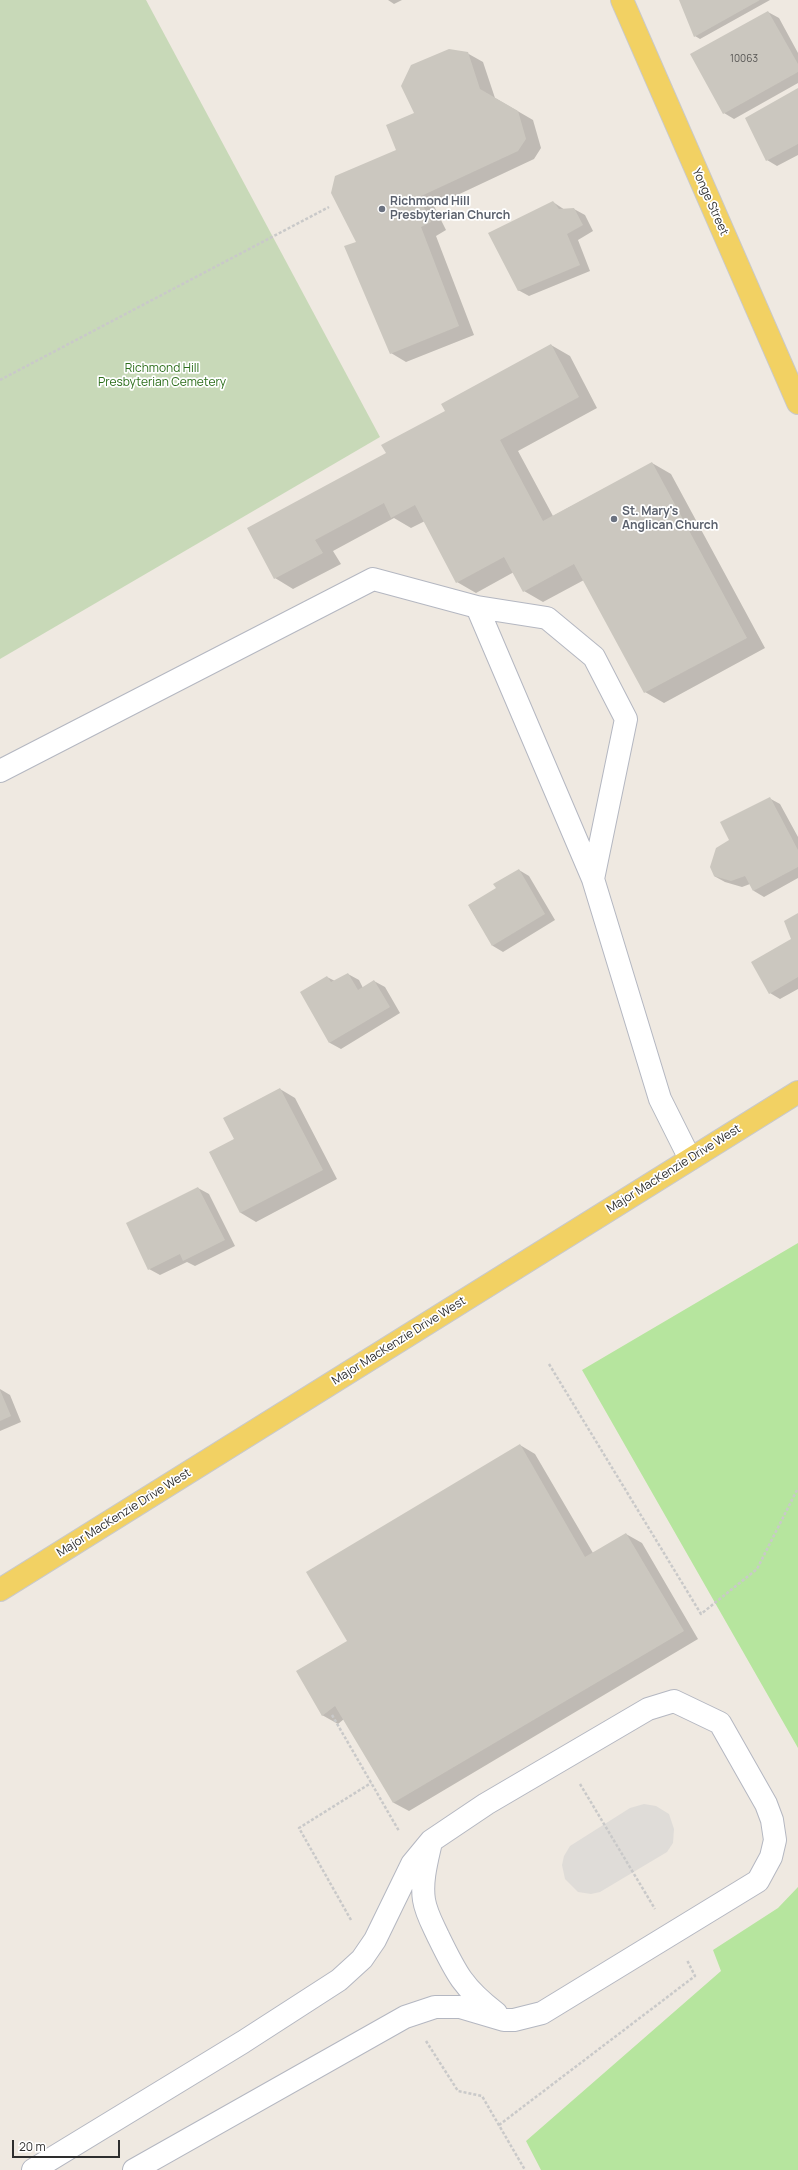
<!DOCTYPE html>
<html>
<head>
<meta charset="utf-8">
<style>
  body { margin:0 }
  #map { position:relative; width:798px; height:2170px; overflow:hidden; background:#efe9e1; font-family:Manrope,sans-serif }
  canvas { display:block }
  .scale { position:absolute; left:12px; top:2140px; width:108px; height:18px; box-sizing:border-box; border:2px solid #2e2e2e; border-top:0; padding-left:5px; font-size:12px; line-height:14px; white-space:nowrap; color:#2e2e2e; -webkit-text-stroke:3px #fff; paint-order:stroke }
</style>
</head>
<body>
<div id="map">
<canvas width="798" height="2170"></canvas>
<div class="scale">20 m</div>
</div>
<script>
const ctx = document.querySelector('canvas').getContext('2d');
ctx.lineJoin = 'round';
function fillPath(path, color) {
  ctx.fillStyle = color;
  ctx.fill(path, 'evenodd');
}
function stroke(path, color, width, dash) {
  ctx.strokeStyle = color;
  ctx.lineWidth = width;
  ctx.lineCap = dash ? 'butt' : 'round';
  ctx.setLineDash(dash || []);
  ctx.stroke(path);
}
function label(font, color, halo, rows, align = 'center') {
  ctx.font = font + ' Manrope,sans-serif';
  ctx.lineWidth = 3.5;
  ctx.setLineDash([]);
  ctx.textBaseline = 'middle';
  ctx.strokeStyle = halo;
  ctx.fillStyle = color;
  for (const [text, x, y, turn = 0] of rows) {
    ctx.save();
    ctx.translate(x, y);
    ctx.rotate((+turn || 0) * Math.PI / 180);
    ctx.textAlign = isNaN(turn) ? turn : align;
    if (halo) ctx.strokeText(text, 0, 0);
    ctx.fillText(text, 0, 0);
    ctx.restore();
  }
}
fillPath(new Path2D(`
  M798,1243V1748L582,1370Z
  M798,1887V2170H541L526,2141L721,1971L713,1950L778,1908Z`), '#b6e59e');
fillPath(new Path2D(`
  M0,0H146L380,437L0,659Z`), '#c8d9b8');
fillPath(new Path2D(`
  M644,1804L656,1806L669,1814L674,1829L673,1843L667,1852L600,1892L591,1894L578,1892L565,1879L562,1865L564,1856L570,1846L630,1808Z`), '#dfdcd8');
fillPath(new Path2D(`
  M388,0H402L394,4Z
  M680,0H770L700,39L695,36Z
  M768,12L779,18L798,53V83L734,119L724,113Z
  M467,53L483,62L495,98L533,120L541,148L534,159L434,206L446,230L436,236L474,335L406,362L391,353L357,242L415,113Z
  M798,89V155L777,166L767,160Z
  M553,202L565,210L574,209L585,215L593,231L578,240L590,271L529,296L518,290Z
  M551,345L570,356L597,408L518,451L553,516L652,463L671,474L765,648L664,703L645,692L584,580L543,602L524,591L514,572L476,593L457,582L425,521L411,528L394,518L333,551L341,564L293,589L275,578L387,454L446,411Z
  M769,798L780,804L798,837V878L764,897L754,891L750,884L742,887L725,882L714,876L731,841Z
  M519,870L529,876L555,920L503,952L493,946L469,906L497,889Z
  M798,915V989L780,999L770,993L792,939Z
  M348,974L359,980L363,988L374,981L385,987L400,1013L341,1049L330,1043L302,993L327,977L335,981Z
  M280,1089L295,1098L337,1179L256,1222L241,1213L210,1153L235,1139Z
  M198,1188L209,1194L235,1246L195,1266L187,1262L160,1275L149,1269Z
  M0,1389L10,1395L21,1422L0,1431Z
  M520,1445L535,1454L593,1553L626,1534L642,1543L698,1639L409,1811L394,1803L344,1719L338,1724L322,1715Z`), '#0003');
fillPath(new Path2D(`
  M679,0H760L694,37Z
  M768,11L798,64V72L723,114L690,54Z
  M449,49L468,52L480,89L518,111L526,139L518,151L419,197L431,222L421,227L459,326L390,354L344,246L356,242L331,193L335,176L396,150L386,125L414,113L401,86L411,65Z
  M798,88V144L766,161L745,118Z
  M553,201L559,209L574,208L583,225L567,234L580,265L518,291L488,233Z
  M551,344L579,397L500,440L543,521L652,462L747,638L644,693L574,564L523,592L504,557L456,583L415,505L391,518L384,503L315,540L323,553L274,579L247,528L386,453L381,445L445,411L441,404Z
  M770,797L798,850V867L753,891L745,876L731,881L714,876L710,867L716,848L729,840L720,822Z
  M519,869L545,914L492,946L468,905L496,888L493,884Z
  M798,913V977L769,994L751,962L791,939L784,921Z
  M348,973L358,990L374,980L390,1007L329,1043L300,992L327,976L331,982Z
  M280,1088L323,1170L240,1213L209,1152L234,1139L223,1118Z
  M198,1187L225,1240L183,1261L180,1254L148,1270L126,1223Z
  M0,1390L11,1416L0,1421Z
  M520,1444L585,1557L626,1533L684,1631L393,1803L335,1706L322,1716L296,1671L347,1641L306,1572Z`), '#cbc7bf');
const minor = new Path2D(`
  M477,607L593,879L660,1099L690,1159
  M0,771L373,579L477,607L547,618L594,657L626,719L593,879
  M431,1842C427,1860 421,1881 424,1900C426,1913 433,1925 438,1936C456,1973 463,1988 496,2013
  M33,2170L243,2042L339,1980L362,1959L375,1940L412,1864L431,1841L486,1804L648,1709L674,1701L720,1723L766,1804L772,1820L775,1840L771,1857L758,1881L542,2013L514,2020H504L460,2007H435L405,2017L134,2170`);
const major = new Path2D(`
  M622,0L798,403
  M0,1590L798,1092`);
stroke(minor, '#b4b7c1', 24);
stroke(major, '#c9c9c9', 24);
stroke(new Path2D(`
  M0,380L329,207
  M549,1364L701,1614L757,1569L798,1488
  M332,1715L399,1831
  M580,1784L655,1909
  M351,1920L299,1828L371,1783
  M426,2041L458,2091L482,2096L525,2170
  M499,2125L695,1976L687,1960`), '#c9c9c9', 2.5, [3, 2]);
stroke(minor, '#fff', 22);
stroke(major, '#f2d163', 22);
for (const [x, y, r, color] of [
  [382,209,4,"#6b7280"],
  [614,519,4,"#6b7280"]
]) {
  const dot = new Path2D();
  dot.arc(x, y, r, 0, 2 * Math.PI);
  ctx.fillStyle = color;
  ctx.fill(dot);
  stroke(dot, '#fff', 1.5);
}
label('10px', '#555452', null, [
  ["10063",744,59]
]);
label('bold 12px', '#5b616d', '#fff', [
  ["Richmond Hill",390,202],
  ["Presbyterian Church",390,216],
  ["St. Mary's",622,512],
  ["Anglican Church",622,526]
], 'left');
label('12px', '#2e2e2e', '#fff', [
  ["Yonge Street",710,202,66],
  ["Major MacKenzie Drive West",674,1169,-32],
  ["Major MacKenzie Drive West",399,1341,-32],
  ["Major MacKenzie Drive West",124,1513,-32]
]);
label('12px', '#2c6e1b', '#fff', [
  ["Richmond Hill",162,369],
  ["Presbyterian Cemetery",162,383]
]);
</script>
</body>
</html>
